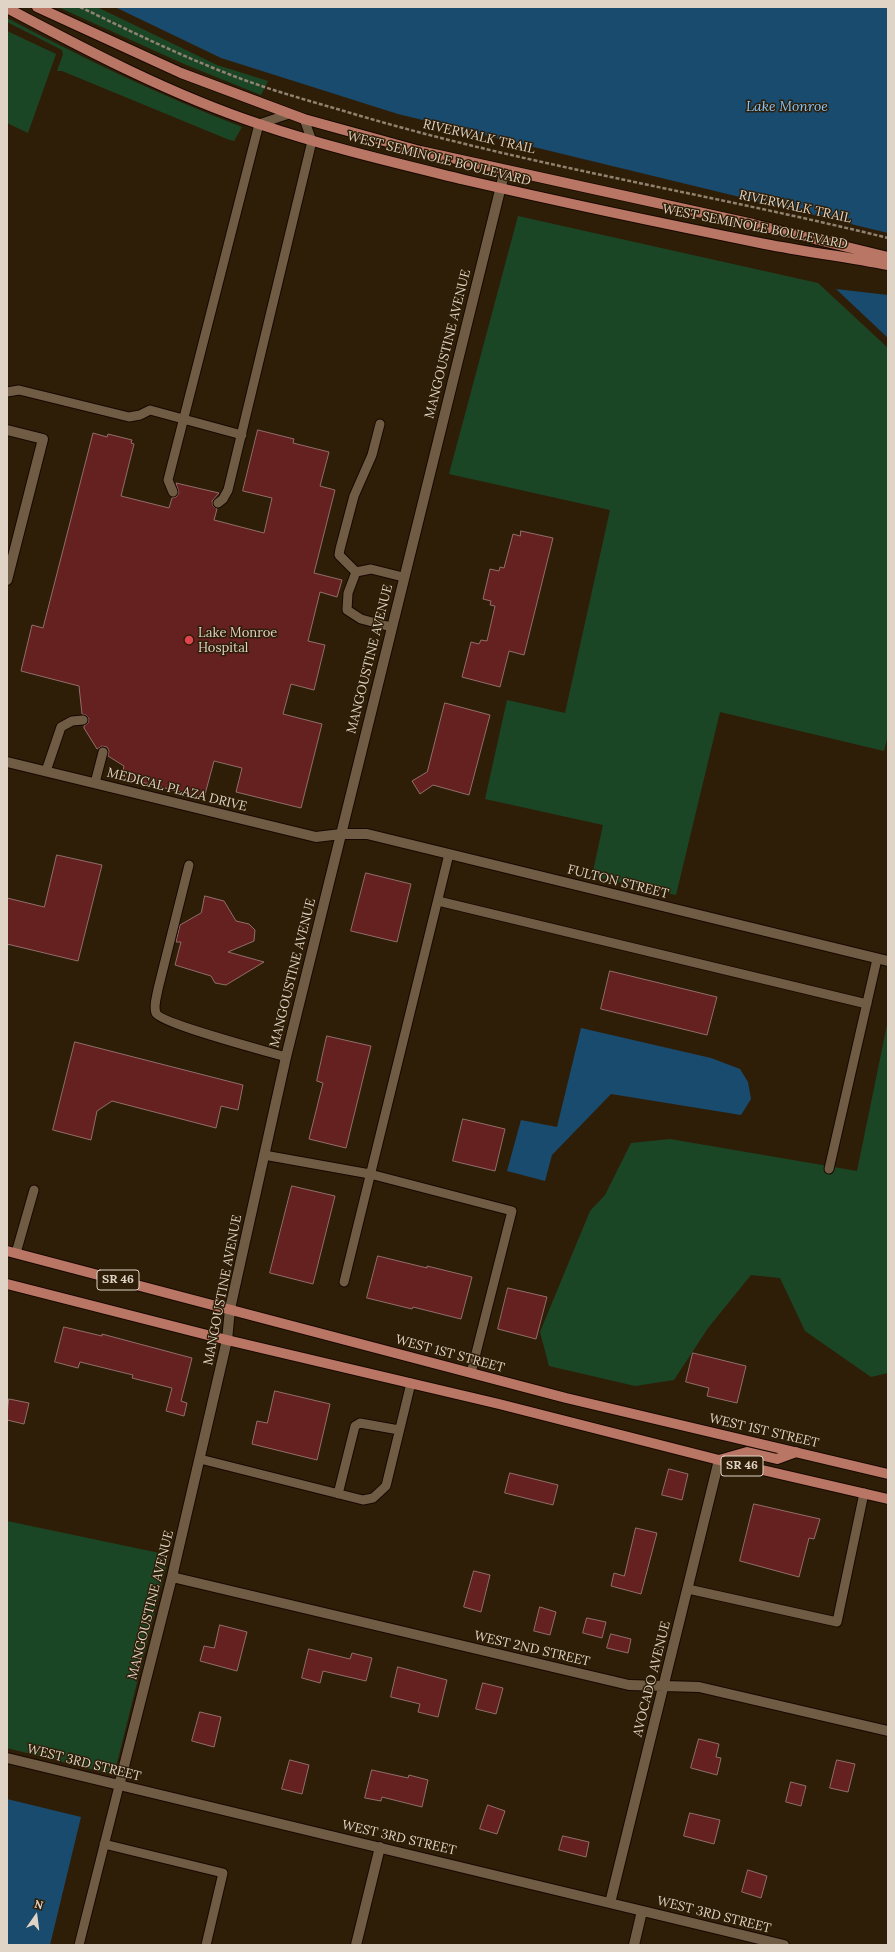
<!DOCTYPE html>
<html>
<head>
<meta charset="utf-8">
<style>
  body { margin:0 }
  #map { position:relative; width:895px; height:1952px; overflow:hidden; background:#2f1e07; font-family:Lora,serif }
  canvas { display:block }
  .frame { position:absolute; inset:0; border:8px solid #dfd4c6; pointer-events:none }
  .north { position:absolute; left:16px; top:1896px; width:40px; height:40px; -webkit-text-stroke:3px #2f1e07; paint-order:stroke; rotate:14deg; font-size:11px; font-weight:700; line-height:16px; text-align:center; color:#dfd4c6 }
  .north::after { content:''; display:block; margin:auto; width:14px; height:18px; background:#dfd4c6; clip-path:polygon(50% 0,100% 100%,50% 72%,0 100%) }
</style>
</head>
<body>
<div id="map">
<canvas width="895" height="1952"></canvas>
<div class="frame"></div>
<div class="north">N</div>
</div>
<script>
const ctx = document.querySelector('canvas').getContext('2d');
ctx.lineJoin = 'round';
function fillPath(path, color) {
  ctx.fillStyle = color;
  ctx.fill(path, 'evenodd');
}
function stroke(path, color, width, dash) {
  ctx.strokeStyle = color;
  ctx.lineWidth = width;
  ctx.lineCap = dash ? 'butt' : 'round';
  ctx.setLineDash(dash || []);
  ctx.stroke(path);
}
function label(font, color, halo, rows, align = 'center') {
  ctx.font = font + ' Lora,serif';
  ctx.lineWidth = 3;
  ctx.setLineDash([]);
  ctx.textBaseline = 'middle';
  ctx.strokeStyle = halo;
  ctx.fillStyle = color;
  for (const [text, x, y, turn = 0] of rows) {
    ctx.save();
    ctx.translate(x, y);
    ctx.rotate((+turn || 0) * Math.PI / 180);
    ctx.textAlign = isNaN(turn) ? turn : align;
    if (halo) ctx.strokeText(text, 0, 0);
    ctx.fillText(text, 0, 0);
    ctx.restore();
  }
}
fillPath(new Path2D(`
  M58,7H97L217,65L268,81L261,95L184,64Z
  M7,18C83,58 161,96 242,127L234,141L227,139L62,71H57L63,54L62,50L7,22Z
  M7,31L56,54L28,133L7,123Z
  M518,216L818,283L888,348V735L884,751L720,712L676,895L592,876L603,825L485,799L507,700L565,713L610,510L449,474Z
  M888,1020V1373L871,1377L805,1331L780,1278L751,1275L708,1328L674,1380L635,1386L549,1366L540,1332L590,1211L605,1195L631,1143L670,1139L857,1171Z
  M7,1521L169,1555L114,1775L7,1748Z`), '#1b4626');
fillPath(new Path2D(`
  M115,7H888V233L398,114L221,58Z
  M836,289L888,295V338Z
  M581,1028L711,1058L740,1069L748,1082L751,1099L741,1115L611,1094L552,1155L545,1181L507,1171L521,1120L557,1127Z
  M7,1799L81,1817L50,1945H7Z`), '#194b6e');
const building = new Path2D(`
  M258,430L294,439L293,443L329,452L320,486L335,490L314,573L342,580L337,597L320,592L308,641L325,645L314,690L291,684L283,714L322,724L301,808L236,792L242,768L214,761L204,798L122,777L124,766L108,756L109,751L107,747L102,746L97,749L84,728V726L88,723L89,719L86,715L82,714L79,686L21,671L32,625L43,628L93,433L107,437L108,434L132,440L131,443L134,444L121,496L169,508L172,498L176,497L179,493L176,483L219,493L212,501L213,506L217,509L214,520L264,533L272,498L243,491Z
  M521,531L553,538L524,655L509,651L500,687L462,677L471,642L479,644L481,640L487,641L495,606L490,605L491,601L483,599L490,569L499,571L500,567L504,568L513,534L520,536Z
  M445,703L490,715L469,795L433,785L420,794L412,781L427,772Z
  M57,855L102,865L78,961L7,944V898L44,907Z
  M366,873L411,884L397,942L351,931Z
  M205,896L224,901L236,921L249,924L255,930L254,941L228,952L264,962L226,985L215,983L211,976L175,965L181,942H176L180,925L201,913Z
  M610,971L717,997L707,1035L601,1009Z
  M327,1036L371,1046L346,1148L309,1139L323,1083L317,1081Z
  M75,1042L243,1085L238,1110L221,1106L216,1128L112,1101L97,1111L91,1140L53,1130Z
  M463,1119L505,1129L495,1171L453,1161Z
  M292,1186L335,1196L313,1284L270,1273Z
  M378,1256L427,1268V1266L472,1277L461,1319L413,1307L412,1309L367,1298Z
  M508,1288L547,1297L536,1339L498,1329Z
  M64,1327L102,1336V1334L192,1358L181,1401L187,1403L184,1416L166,1411L172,1388L132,1378L133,1375L80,1362L78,1368L55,1362Z
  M693,1353L746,1366L737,1403L707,1396L709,1388L686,1382Z
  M275,1391L330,1404L317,1460L252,1444L257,1421L267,1423Z
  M9,1399L29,1403L24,1424L7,1420Z
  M669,1469L688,1474L682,1500L662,1495Z
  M510,1473L558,1485L553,1505L505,1493Z
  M754,1504L820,1519L814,1539L809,1538L799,1577L740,1561Z
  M636,1528L657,1533L641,1594L611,1586L614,1573L624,1576Z
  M474,1571L490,1575L481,1612L464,1607Z
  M540,1607L556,1612L550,1635L534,1631Z
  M587,1618L606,1622L602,1638L583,1633Z
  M220,1625L247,1632L237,1671L200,1661L204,1646L214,1648Z
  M611,1634L631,1639L628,1653L607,1648Z
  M309,1649L350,1659L352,1653L372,1658L366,1681L323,1671L320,1683L302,1678Z
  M398,1667L447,1680L438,1717L418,1712L420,1704L391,1697Z
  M483,1683L503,1688L496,1714L476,1709Z
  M200,1712L221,1717L214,1747L192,1741Z
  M699,1739L719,1744L716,1757L721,1758L717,1775L691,1768Z
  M290,1760L309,1765L302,1794L282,1789Z
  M837,1760L855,1764L848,1792L830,1788Z
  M372,1770L408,1778L409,1775L428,1780L422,1807L382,1797L381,1801L365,1798Z
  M791,1782L806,1786L801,1806L786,1802Z
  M488,1805L505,1811L497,1834L480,1829Z
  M690,1813L720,1820L714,1844L684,1836Z
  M563,1836L589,1842L586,1857L559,1850Z
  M748,1870L767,1876L761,1898L742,1892Z`);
fillPath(building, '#652020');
stroke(building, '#906e6b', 1);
const service = new Path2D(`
  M7,392L19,390L129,417L140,415L150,410L242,435
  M173,492L168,480L259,124L289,114
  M218,503L223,499L228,490L312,141L304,119
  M356,572L339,555L340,549L354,496L372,455L380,424
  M391,627L361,619L347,610L348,593L356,572L371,569L403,577
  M46,771L61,727L72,721L83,720
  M95,783L103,752
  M189,865L158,989C157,996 153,1006 156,1013C160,1023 269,1052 286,1057
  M438,901L867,1004
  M264,1155L370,1174L512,1211L471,1373
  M829,1169L877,959
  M16,1253L34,1190
  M344,1282L449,854
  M200,1459L363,1500L373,1498L386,1486L411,1383
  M338,1494L355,1426L360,1423L399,1430
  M688,1589L837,1622L864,1493
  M104,1844L223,1873L206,1945
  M79,1945L119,1786`);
const minor = new Path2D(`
  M7,430L43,439L7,580
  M7,762L316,837L341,834H367L888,961
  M172,1577L629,1685L699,1687L888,1731
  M7,1758L784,1945
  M119,1786L172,1577L227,1340
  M610,1903L719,1460
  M356,1945L380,1847
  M634,1945L642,1911`);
const tertiary = new Path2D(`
  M227,1340L230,1309L286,1057L505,170`);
const primary = new Path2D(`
  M37,7L181,73L304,119L420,151L753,224L888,257
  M7,8C88,51 172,95 259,124C327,147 396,163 465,180C565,203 665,224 765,244C806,252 847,257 888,265
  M7,1251L566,1398L888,1474
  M7,1284L227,1340L499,1404L719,1460L888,1499
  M719,1460L747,1452L777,1459L796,1452`);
stroke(service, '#170800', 11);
stroke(minor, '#170800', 12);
stroke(tertiary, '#170800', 12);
stroke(primary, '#170800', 12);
stroke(new Path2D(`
  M80,7C130,31 179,55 231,75C267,89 306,100 344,111C522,165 707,193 888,238`), '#908270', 2.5, [4, 2]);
stroke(service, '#705c44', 9);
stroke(minor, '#705c44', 10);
stroke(tertiary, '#705c44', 10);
stroke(primary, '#ba7664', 10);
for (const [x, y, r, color] of [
  [189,640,5,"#e0444e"]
]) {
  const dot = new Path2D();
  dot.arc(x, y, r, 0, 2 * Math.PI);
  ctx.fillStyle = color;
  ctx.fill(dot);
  stroke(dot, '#2f1e07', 1.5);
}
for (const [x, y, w] of [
  [118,1280,42],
  [742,1466,42]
]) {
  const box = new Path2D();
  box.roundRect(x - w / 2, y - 10, w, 20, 3);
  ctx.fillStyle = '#2f1e07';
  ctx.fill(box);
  stroke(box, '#dfd4c6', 1);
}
label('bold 12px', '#dfd4c6', null, [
  ["SR 46",118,1280],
  ["SR 46",742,1466]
]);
label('13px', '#dfd4c6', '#2f1e07', [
  ["RIVERWALK TRAIL",479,137,13],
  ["WEST SEMINOLE BOULEVARD",439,159,14],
  ["RIVERWALK TRAIL",795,207,12],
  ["WEST SEMINOLE BOULEVARD",755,227,11],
  ["MANGOUSTINE AVENUE",448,344,-76],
  ["MANGOUSTINE AVENUE",370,659,-76],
  ["MEDICAL PLAZA DRIVE",177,790,14],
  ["FULTON STREET",618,882,14],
  ["MANGOUSTINE AVENUE",293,973,-76],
  ["MANGOUSTINE AVENUE",223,1290,-79],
  ["WEST 1ST STREET",450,1354,15],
  ["WEST 1ST STREET",764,1431,13],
  ["MANGOUSTINE AVENUE",151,1605,-76],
  ["WEST 2ND STREET",532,1649,13],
  ["AVOCADO AVENUE",652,1679,-76],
  ["WEST 3RD STREET",84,1763,14],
  ["WEST 3RD STREET",399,1838,13],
  ["WEST 3RD STREET",714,1915,14]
]);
label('13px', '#dfd4c6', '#2f1e07', [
  ["Lake Monroe",198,633],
  ["Hospital",198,648]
], 'left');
label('italic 14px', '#83c7fe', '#2f1e07', [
  ["Lake Monroe",787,107]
]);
</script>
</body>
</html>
